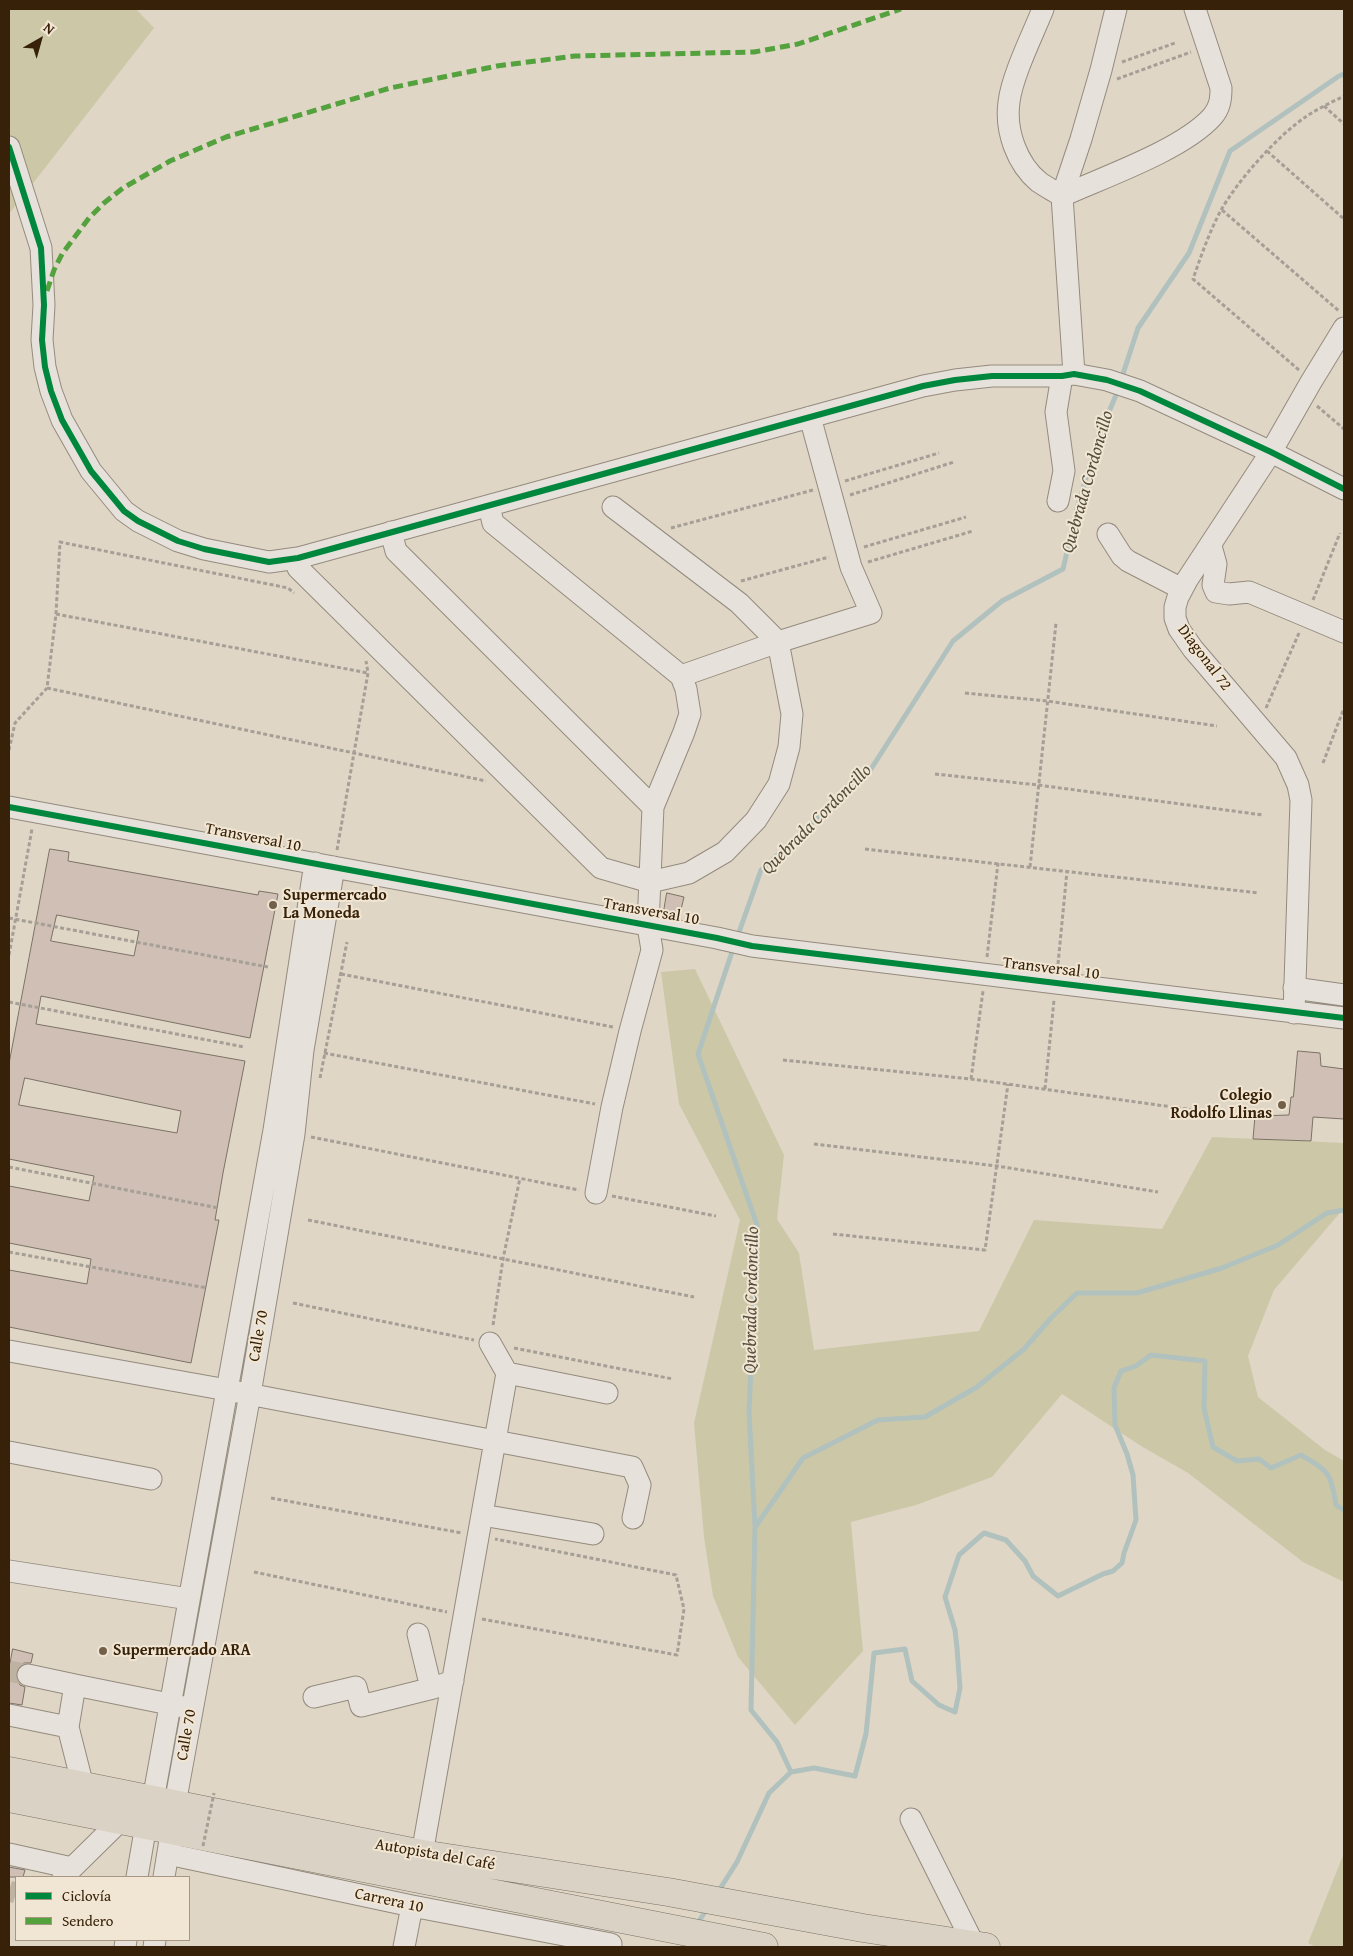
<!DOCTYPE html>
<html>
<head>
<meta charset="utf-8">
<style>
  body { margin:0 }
  #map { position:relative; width:1353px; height:1956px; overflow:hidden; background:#e0d6c6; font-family:"Gentium Book Plus",serif }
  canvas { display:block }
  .frame { position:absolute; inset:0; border:10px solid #372108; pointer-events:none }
  .legend { position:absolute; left:15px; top:1876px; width:175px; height:65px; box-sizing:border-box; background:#f1e6d3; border:1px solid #a79782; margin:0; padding:6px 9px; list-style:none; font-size:15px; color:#372108 }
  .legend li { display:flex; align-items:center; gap:10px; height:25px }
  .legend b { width:25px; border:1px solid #a79782 }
  .north { position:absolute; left:15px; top:15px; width:50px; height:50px; -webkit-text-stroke:4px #f1e6d3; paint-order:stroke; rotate:38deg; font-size:14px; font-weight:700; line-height:20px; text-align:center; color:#372108 }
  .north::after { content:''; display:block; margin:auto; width:18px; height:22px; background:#372108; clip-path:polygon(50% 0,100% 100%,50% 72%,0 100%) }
</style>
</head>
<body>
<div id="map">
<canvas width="1353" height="1956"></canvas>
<div class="frame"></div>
<ul class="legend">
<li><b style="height:6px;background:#00873e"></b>Ciclovía</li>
<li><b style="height:6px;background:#53a23e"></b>Sendero</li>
</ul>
<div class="north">N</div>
</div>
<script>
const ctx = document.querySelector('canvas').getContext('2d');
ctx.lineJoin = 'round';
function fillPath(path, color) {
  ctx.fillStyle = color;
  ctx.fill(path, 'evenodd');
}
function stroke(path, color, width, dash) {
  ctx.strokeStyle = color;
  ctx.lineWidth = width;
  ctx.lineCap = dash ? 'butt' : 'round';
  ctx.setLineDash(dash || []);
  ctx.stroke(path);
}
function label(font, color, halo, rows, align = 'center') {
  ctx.font = font + ' "Gentium Book Plus",serif';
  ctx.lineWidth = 4;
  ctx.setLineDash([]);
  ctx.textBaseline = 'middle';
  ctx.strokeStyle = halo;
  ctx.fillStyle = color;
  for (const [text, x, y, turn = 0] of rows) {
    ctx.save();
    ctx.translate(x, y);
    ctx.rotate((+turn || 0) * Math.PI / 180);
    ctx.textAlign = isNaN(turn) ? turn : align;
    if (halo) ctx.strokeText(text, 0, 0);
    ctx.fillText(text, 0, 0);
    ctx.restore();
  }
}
fillPath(new Path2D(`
  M9,9H136L154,28L9,214Z
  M695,969L784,1155L777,1219L799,1253L814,1350L979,1331L1034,1220L1162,1229L1212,1137L1344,1143V1208L1274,1290L1248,1356L1258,1397L1325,1450L1344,1461V1582L1303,1562L1188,1473L1141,1446L1062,1394L992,1477L916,1505L851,1522L863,1651L795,1725L738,1657L713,1596L704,1537L694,1423L740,1220L679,1104L661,972Z
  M1344,1853V1947H1316L1308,1943Z`), '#ccc8a7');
stroke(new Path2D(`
  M1121,380L1138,328L1189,253L1230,151L1339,76L1344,74
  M737,938L761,870L871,769L953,641L1002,601L1063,569L1078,505L1098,438L1119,388
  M734,946L698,1054L757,1225L749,1412L755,1527L751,1710L777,1742L791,1772
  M756,1526L803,1458L878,1420L925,1417L977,1387L1024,1349L1051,1318L1077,1293H1137L1222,1268L1278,1245L1327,1213L1344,1210
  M718,1892L737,1862L769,1793L791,1772L814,1768L855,1776L866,1734L874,1653L905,1649L912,1681L939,1705L955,1712L960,1688L957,1648L955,1630L945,1597L959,1555L984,1533L1006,1540L1025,1561L1033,1576L1058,1596L1103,1574L1113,1571L1122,1563L1124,1553L1136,1520L1133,1475L1127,1454L1115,1425L1114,1388L1121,1371L1136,1366L1151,1355L1205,1361L1204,1408L1213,1447L1237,1461L1259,1459L1271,1468L1301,1455C1328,1471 1331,1472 1336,1505L1344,1510
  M696,1926L708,1907`), '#b0c1be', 5);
const building = new Path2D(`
  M50,849L69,852L68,861L258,895L259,891L278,894L250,1038L41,996L36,1024L245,1061L223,1173L215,1220H219L191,1363L9,1327V1270L87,1284L91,1259L9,1243V1186L89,1201L94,1176L9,1159V1064ZM57,915L139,931L134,956L51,941ZM25,1078L181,1111L177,1133L19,1105Z
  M667,893L684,897L680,914L664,911Z
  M1298,1051L1320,1053L1321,1066L1344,1069V1119L1313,1117L1311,1141L1253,1139L1255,1116L1289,1115L1291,1097H1293Z
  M13,1649L33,1654L31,1663H24L19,1666L16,1672V1679L20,1685L25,1687L22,1705L9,1703V1669Z
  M9,1867L25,1870L23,1877H9Z`);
fillPath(building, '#d0bfb5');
stroke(building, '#7b7266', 1);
stroke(new Path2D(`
  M9,1671L28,1675
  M9,1891L16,1893`), '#beb2a0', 21, [21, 11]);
const minor = new Path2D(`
  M1043,9C1033,34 1012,76 1009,102C1005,131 1017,164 1039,182C1046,187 1054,191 1062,196L1074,374
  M9,147L41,248L44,305L42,340L45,367L51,391L62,420L91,471L124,511L138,521L178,541L204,549L269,562L298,558L923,386L955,380L992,376H1062L1074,374L1107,380L1140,391L1271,452L1344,489
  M1062,196C1104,177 1182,150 1212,117C1220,108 1221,99 1221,88L1195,9
  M1062,196L1081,139L1101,70L1116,9
  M1058,501L1064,471L1056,412L1062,376
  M489,506L493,523L681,676L686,689L690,714L684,732L653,807L648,926L652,950L630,1031L612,1107L596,1193
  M391,532L396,551L653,807
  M1108,534L1122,556L1128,561L1182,589
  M1211,546L1216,564L1213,585L1216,592L1229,594L1249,592L1344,632
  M298,558V568L601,868L650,882L689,873L725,852L756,820L779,784L789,747L792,714L778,642L739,603L613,507
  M681,676L778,642L871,613L851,567L810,417
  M9,807L717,938L752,946L1344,1018
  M1294,988L1344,995
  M1294,1013L1301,800L1298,785L1286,758L1193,649L1179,629L1175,618V607L1178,597L1187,580L1271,452L1311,382L1344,328
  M9,1351L227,1390L632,1467L640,1485L633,1518
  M507,1373L607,1393
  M9,1452L151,1479
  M482,1515L593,1534
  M9,1571L189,1599
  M418,1634L431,1688
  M28,1675L75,1685L68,1727L83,1786
  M75,1685L184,1707
  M314,1697L356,1687L361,1706L433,1688L453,1681
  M9,1715L68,1727
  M153,1800L274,1130L315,863
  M175,1804L250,1394L294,1134L303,1050L334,867
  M911,1819L974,1945
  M9,1854L72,1868
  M168,1854L412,1906L611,1944
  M422,1854L507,1373L490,1343
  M63,1877L121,1820
  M137,1877L146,1825
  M164,1877L170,1840
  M125,1947L126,1940
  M154,1947L155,1940
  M404,1947L412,1906`);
const highway = new Path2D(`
  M9,1771L422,1854L668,1892L863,1928L986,1947
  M9,1798L764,1947`);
stroke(minor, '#948b7e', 23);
stroke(highway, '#7b7266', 29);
stroke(new Path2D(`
  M1122,62L1175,43
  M1117,79L1191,52
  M1324,106L1344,124
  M1267,151L1344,219
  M1222,210L1339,311
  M1299,370L1193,279C1201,256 1209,233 1220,212C1237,181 1278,135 1307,116C1319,108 1332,102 1344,96
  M1317,406L1344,429
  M845,481L939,453
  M850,495L954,462
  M671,528L813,490
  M864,547L966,517
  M868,562L973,531
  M741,581L829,557
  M1313,600L1340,533
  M56,614L368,673
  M47,688L486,781
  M965,693L1047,701L1217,726
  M1266,708L1299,633
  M9,750L15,723L47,688L56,614L60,542L288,588L294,593
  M1323,763L1344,708
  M935,774L1038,785L1263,815
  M865,849L1259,893
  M337,850L368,673L366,661
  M1030,867L1056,623
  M9,918L268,967
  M9,955L32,829
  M987,957L998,863
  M1058,964L1067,871
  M341,974L613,1027
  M9,1002L244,1047
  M324,1053L595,1104
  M783,1060L971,1079L1194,1110
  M320,1078L347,942
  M971,1079L983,991
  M1045,1089L1054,1000
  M311,1137L579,1190
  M814,1144L997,1166L1158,1192
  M9,1167L218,1208
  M612,1196L716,1216
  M308,1220L694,1297
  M833,1234L985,1250L1008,1084
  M9,1252L207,1288
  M293,1303L474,1340
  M493,1325L503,1259L520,1178
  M514,1348L673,1379
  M271,1498L462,1533
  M254,1572L447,1612
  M482,1619L677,1655L684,1609L676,1575L495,1539`), '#a59f96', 3, [4, 2.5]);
stroke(minor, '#e6e1da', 21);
stroke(highway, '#dad2c4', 28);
stroke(new Path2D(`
  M203,1846L214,1793`), '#a59f96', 3, [4, 2.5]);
stroke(new Path2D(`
  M47,291L54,270L62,254L89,218L104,203L123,188L170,161L226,137L390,88L497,66L575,56L754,52L798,44L901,9`), '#53a23e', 5, [10, 5]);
stroke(new Path2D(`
  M9,147L41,248L44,305L42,340L45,367L51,391L62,420L91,471L124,511L138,521L178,541L204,549L269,562L298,558L923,386L955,380L992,376H1062L1074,374L1107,380L1140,391L1271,452L1344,489
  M9,807L717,938L752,946L1344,1018`), '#00873e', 6);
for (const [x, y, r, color] of [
  [273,905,5,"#72604a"],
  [1282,1105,5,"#72604a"],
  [103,1651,5,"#72604a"]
]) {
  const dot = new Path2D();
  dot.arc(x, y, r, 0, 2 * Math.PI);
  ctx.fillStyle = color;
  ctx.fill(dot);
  stroke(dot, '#f1e6d3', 2);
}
label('16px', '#372108', '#f1e6d3', [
  ["Diagonal 72",1204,658,53],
  ["Transversal 10",253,838,11],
  ["Transversal 10",651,912,10],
  ["Transversal 10",1051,969,7],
  ["Calle 70",259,1336,-80],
  ["Calle 70",187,1735,-80],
  ["Autopista del Café",435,1855,10],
  ["Carrera 10",389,1901,12]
]);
label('bold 16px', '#372108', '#f1e6d3', [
  ["Supermercado",283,896],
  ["La Moneda",283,914],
  ["Colegio",1272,1096,"right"],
  ["Rodolfo Llinas",1272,1114,"right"],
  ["Supermercado ARA",113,1651]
], 'left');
label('italic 18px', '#554e3d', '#f1e6d3', [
  ["Quebrada Cordoncillo",1088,482,-74],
  ["Quebrada Cordoncillo",817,820,-45],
  ["Quebrada Cordoncillo",752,1300,-89]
]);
</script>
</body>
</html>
